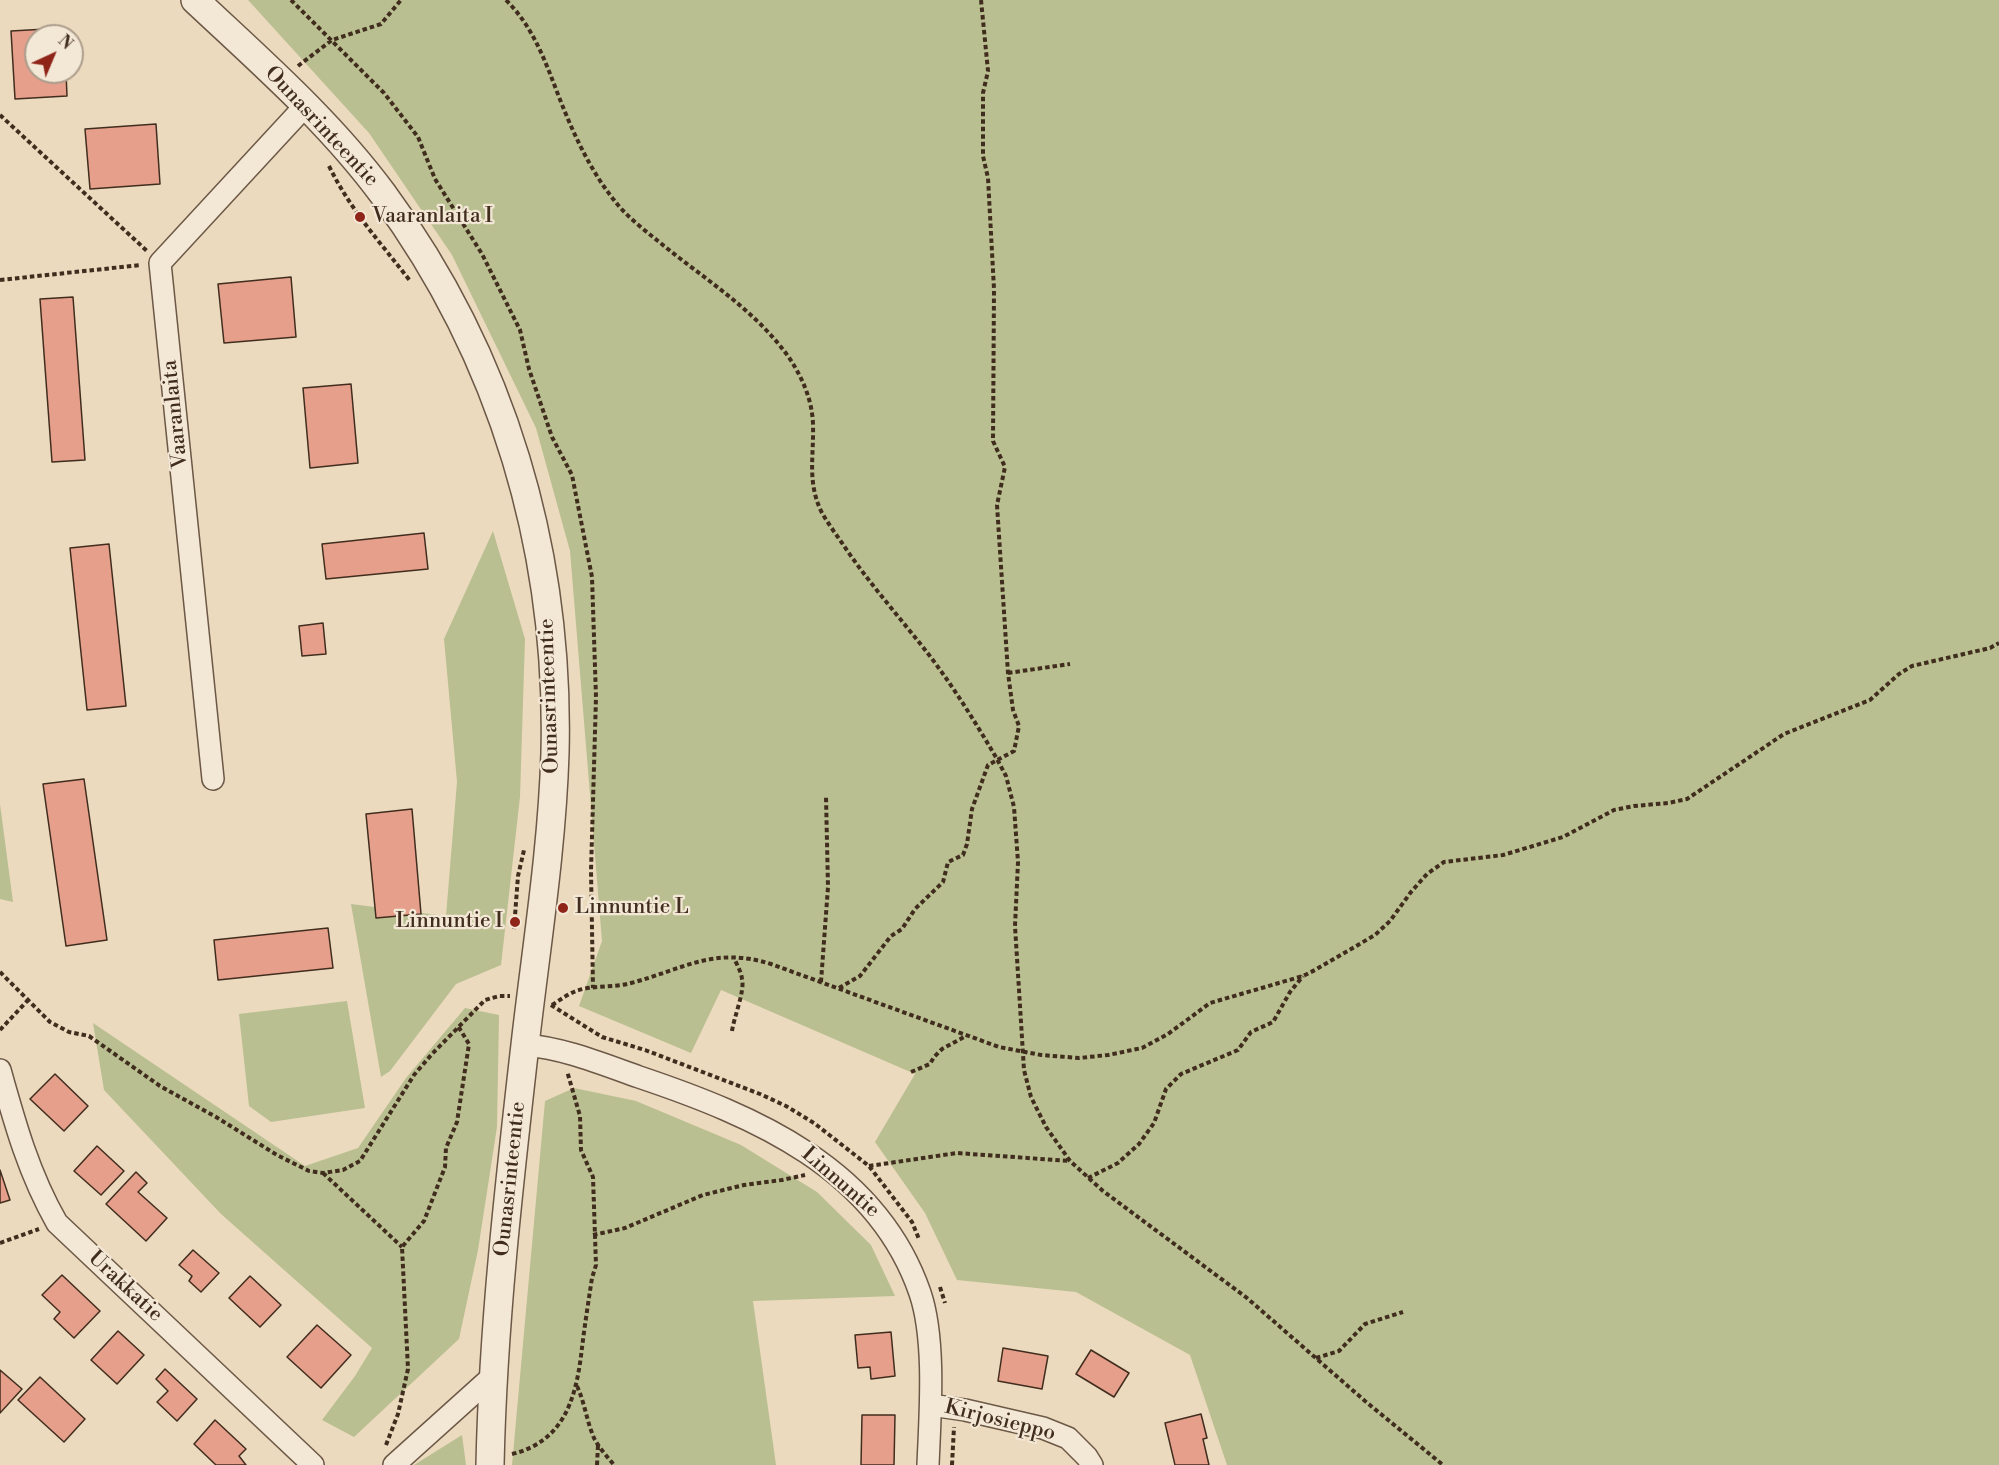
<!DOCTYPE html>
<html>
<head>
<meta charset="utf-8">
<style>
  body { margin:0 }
  #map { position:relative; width:1999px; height:1465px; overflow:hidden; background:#ecdabe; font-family:"Libre Bodoni",serif }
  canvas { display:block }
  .north { position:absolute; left:24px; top:24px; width:60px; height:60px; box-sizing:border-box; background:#f3e7d5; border:2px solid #ac9d8c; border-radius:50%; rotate:44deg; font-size:16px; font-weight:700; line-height:24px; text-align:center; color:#412d1e }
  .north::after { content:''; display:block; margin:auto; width:21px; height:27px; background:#8f2418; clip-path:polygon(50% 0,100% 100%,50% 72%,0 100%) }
</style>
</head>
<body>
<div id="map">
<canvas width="1999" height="1465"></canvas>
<div class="north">N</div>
</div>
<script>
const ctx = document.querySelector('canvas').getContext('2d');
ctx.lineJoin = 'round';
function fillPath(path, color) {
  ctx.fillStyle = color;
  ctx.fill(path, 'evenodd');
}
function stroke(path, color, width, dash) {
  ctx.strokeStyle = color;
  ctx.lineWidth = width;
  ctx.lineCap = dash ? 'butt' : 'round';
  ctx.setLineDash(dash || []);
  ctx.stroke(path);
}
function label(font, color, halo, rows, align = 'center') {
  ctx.font = font + ' "Libre Bodoni",serif';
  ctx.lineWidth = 4.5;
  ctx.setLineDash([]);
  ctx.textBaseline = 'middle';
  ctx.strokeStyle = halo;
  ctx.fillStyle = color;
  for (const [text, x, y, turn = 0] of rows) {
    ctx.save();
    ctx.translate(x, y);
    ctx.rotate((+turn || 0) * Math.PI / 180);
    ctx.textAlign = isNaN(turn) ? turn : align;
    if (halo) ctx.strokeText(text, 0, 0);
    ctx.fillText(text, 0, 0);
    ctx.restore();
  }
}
fillPath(new Path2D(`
  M248,0H1999V1465H1227L1190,1355L1076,1292L957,1280L925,1213L875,1142L915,1074L721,990L691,1053L579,1006L602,941L570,551L536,428L452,255L369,133Z
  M493,531L525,639L520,797L501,965L456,984L390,1071L381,1077L351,904L446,916L457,782L444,639Z
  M0,804L13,902L0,899Z
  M347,1001L365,1108L271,1122L249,1106L239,1014Z
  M465,1008L499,1015L497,1127L478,1250L459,1339L354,1437L322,1420L355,1376L372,1348L221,1214L104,1090L93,1023L305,1166L358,1148L406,1078Z
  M574,1088L636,1101L741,1145L817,1192L871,1245L895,1296L753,1301L776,1465H512L545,1101Z
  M462,1435L466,1465H414Z`), '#b9bf90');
const building = new Path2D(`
  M64,28V36H36V72H66L67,96L15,99L11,31Z
  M156,124L160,184L90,189L85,129Z
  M291,277L296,337L224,343L218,284Z
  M73,297L85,460L52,462L40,299Z
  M351,384L358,463L310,468L303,388Z
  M424,533L428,569L326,579L322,544Z
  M109,544L126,706L87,710L70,548Z
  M323,623L326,654L302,656L299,626Z
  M84,779L107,940L66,946L43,784Z
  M412,809L421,914L376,918L366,814Z
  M328,928L333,968L218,980L214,940Z
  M55,1074L88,1106L64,1131L30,1099Z
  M97,1146L124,1171L101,1195L74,1171Z
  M0,1170L10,1200L0,1203Z
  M136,1172L147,1183L138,1192L167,1218L146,1241L106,1204Z
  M193,1250L219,1273L201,1292L189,1281L192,1276L179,1265Z
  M62,1275L100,1311L74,1338L54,1319L60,1312L42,1295Z
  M250,1276L281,1305L260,1327L229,1298Z
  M317,1325L351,1355L321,1388L287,1357Z
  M118,1331L144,1355L117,1384L91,1360Z
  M891,1332L895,1376L871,1379L870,1367L858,1368L855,1335Z
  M1003,1348L1048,1356L1042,1389L998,1381Z
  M1091,1350L1129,1373L1114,1397L1076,1374Z
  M165,1369L197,1399L177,1421L157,1402L168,1391L156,1379Z
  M0,1370L22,1389L0,1413Z
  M40,1377L85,1419L64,1442L18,1400Z
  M1201,1414L1207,1438L1203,1439L1209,1465H1175L1165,1423Z
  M862,1415H895L894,1465H861Z
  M215,1420L246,1449L239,1456L246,1465H216L194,1444Z`);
fillPath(building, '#e59f8b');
stroke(building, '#412d1e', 1.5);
const minor = new Path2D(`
  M213,779L160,263L306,105
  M525,1045C564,1048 602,1064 639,1077C755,1116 877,1168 920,1293C936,1340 930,1415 928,1465
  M0,1070C15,1124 29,1174 57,1223L313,1465
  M931,1405L965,1410L1043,1428L1068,1438L1087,1457L1092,1465
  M394,1465L494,1375`);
const tertiary = new Path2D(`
  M195,0C261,62 329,121 383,194C503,357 560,551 555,753C552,851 536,948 525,1045C509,1185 493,1325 490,1465`);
stroke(minor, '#6c5846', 24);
stroke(tertiary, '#6c5846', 30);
stroke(new Path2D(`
  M291,0L384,93L418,137L435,179L482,254L520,330L529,369L552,437L572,475L592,577L596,697L591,871L593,988
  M506,0C534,28 545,61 559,97C573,133 590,170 614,200C626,216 643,229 658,241C704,279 756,310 790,359C803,379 812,400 813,424C814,456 807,481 821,511C827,522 835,533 842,543C866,579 895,612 922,646C950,681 974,720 997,759L1006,776L1014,807L1018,862L1015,926L1024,1070L1031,1097L1046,1127L1070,1161L1103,1191L1247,1298L1365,1401L1443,1465
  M298,66L332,40L381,24L401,0
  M0,115L147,251
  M329,166C351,211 380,242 411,282
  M0,280L141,265
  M1008,673L1070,664
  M514,929L518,876L524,850
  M0,972L50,1022L69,1032L89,1036L160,1086L216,1117L277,1155L309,1171L323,1173L343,1170L360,1161L414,1075L432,1054L485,1000L499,996H510
  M821,982L828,887L826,797
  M839,988L860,976L891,936L902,929L915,909L943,882L948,862L963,855L967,844L972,809L988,765L1014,751L1019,726L1013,710L1008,673L997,505L1005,467L993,441L994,289L988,178L983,156V93L988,71L981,0
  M551,1005L602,1037L645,1050L760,1094L786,1106L814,1123L869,1166L912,1222L919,1239
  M552,1005C560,1000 568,994 576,991C592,985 614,988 631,983C684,969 714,946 771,964L999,1047L1041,1055L1079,1058L1108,1055L1142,1048L1168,1034L1210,1003L1303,976L1315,970L1375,935L1390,921L1411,892L1427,874L1444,862L1503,855L1563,837L1614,810L1634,806L1668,803L1687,799L1784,734L1870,700L1899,674L1912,666L1990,648L1999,643
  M0,1030L28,1000
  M732,1031C734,1017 745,991 742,979C741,971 736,963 733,956
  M911,1072L930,1064L934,1057L942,1049L966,1036
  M869,1166L957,1153L1070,1161
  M323,1173L402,1247
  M1088,1178L1118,1163L1139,1144L1154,1123L1166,1089L1181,1074L1238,1050L1251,1032L1273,1022L1290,992L1303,976
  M593,1235L625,1228L703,1195L744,1185L782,1180L805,1175
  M0,1243L39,1229
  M940,1287L945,1303
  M1316,1358L1339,1351L1365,1324L1403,1312
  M577,1386C584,1401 586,1417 592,1433C596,1445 606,1455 614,1465
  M386,1445L398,1414L408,1369L402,1247L424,1221L445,1167L446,1148L457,1122L469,1044L458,1026
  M512,1454C562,1442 575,1402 581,1356C584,1330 588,1304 592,1278L596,1265L593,1177L581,1150L580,1116L567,1071
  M597,1465L598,1445
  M952,1465L954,1427`), '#412d1e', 4, [4.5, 3]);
stroke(minor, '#f3e7d5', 21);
stroke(tertiary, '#f3e7d5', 27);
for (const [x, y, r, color] of [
  [360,217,6,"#8f2418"],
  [563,908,6,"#8f2418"],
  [515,922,6,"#8f2418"]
]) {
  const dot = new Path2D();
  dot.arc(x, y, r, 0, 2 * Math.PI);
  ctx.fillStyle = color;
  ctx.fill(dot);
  stroke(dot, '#f3e7d5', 2);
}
label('21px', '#412d1e', '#f3e7d5', [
  ["Ounasrinteentie",321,127,47],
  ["Vaaranlaita",176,414,-96],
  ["Ounasrinteentie",550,696,-92],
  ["Ounasrinteentie",511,1179,-84],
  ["Linnuntie",840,1183,41],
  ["Urakkatie",125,1287,43],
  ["Kirjosieppo",1000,1421,14]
]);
label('21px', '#412d1e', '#f3e7d5', [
  ["Vaaranlaita I",372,217],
  ["Linnuntie L",575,908],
  ["Linnuntie I",503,922,"right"]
], 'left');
</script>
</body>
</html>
